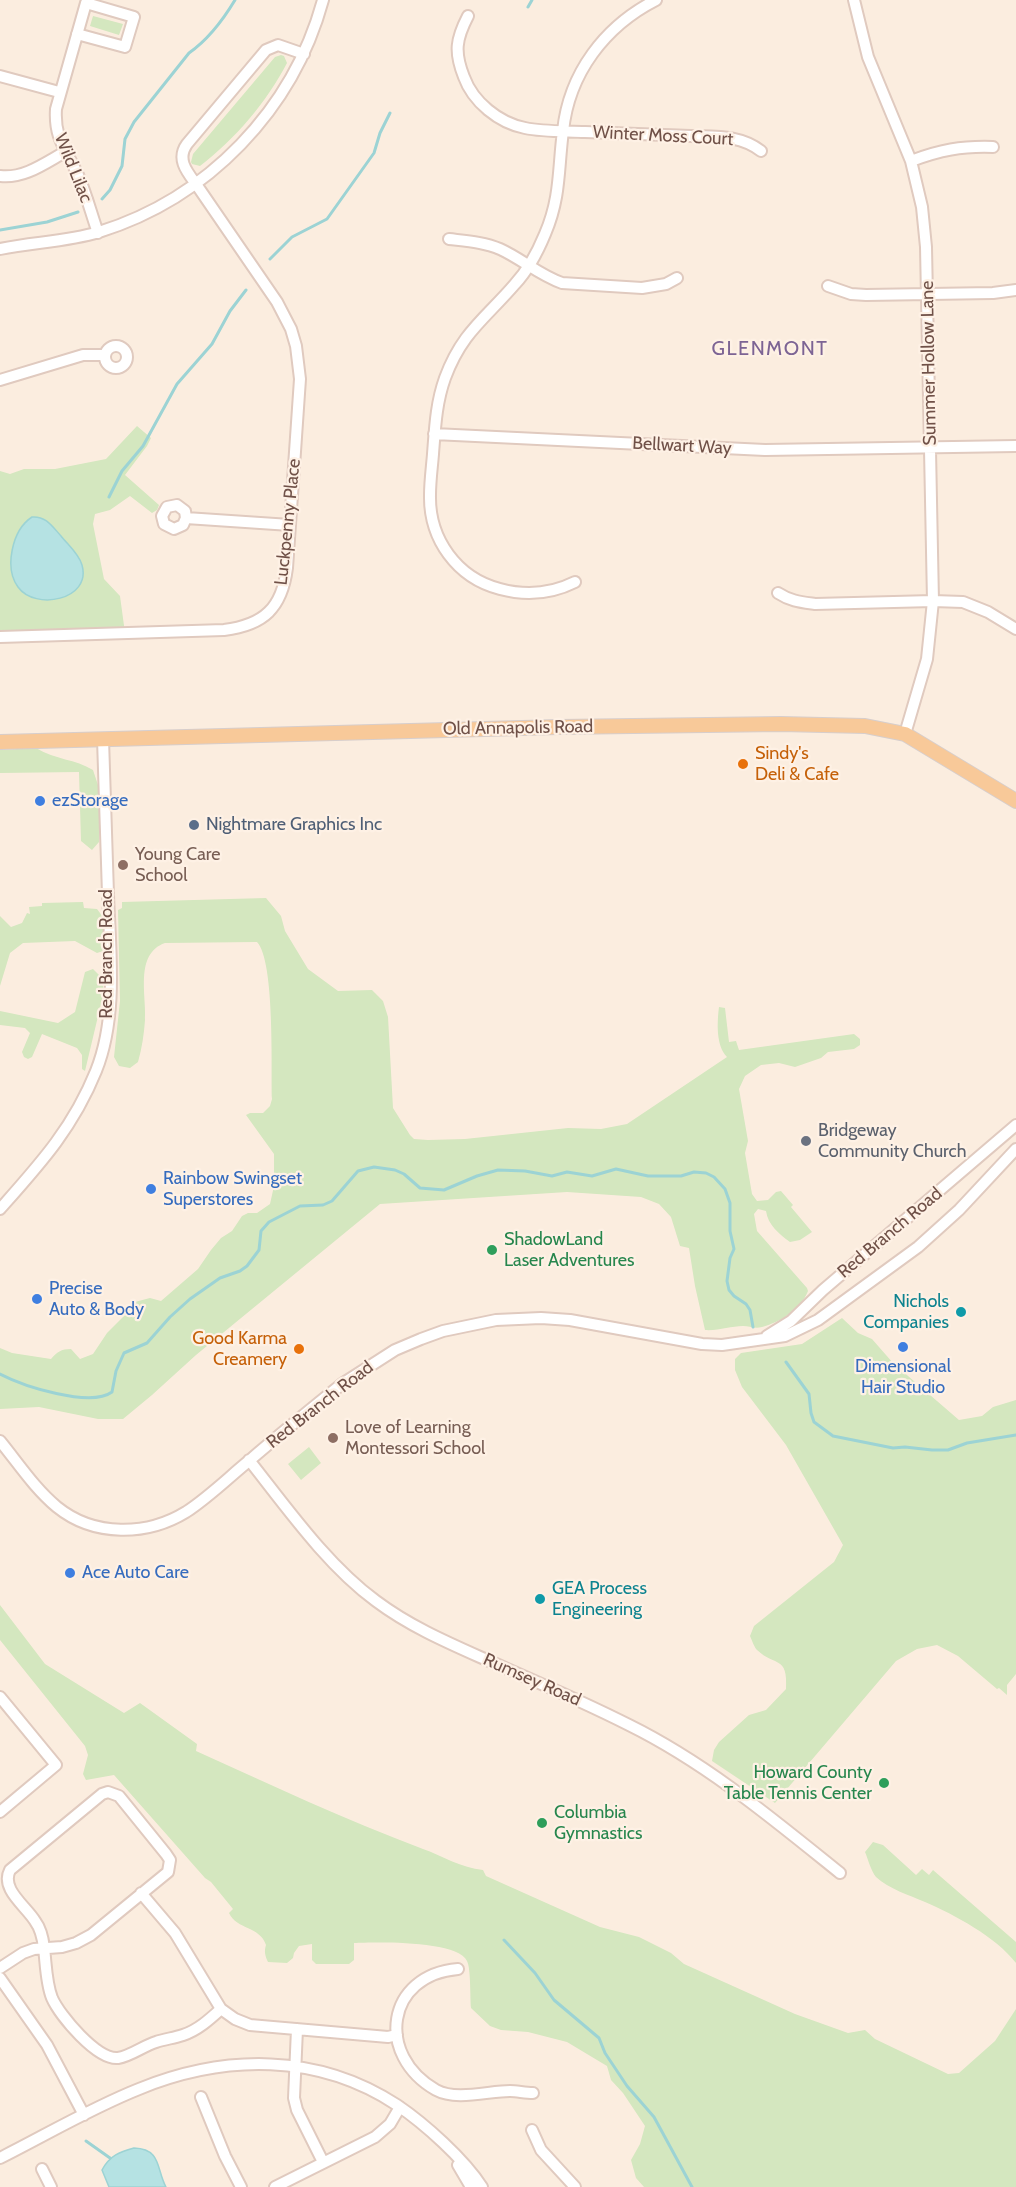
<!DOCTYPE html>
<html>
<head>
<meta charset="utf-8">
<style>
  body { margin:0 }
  canvas { display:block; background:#fbeddf }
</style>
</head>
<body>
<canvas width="1016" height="2187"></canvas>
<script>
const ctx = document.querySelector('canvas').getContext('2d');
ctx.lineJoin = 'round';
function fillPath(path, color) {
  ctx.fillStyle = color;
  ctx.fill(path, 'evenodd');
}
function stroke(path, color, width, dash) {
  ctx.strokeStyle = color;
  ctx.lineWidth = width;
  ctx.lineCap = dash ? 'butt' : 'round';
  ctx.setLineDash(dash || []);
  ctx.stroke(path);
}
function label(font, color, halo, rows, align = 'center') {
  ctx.font = font + ' Cabin,sans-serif';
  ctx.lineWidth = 4.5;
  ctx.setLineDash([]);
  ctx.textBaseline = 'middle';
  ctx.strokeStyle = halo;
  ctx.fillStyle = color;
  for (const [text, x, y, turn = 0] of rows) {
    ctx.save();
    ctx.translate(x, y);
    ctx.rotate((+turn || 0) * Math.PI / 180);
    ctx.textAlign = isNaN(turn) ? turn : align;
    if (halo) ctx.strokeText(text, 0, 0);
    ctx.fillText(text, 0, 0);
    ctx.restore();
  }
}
fillPath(new Path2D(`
  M93,16L123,24L119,35L90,26Z
  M281,55L284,56L287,63C266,103 236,138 200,166L192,164L191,162L193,154L275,57Z
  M137,426L151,438L147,446L125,475L159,505L157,510L152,513L130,496L110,510L95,514L93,524L104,579L120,596L125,633L0,637V471L10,474L24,469H55L106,459Z
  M36,748C56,760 75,759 93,770L99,788V842L92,850L81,841L79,772L0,773V750Z
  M266,898L281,916L285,931L308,969L338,991L372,990L383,1001L388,1017L393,1108L410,1135L414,1139L428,1140L465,1139L568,1128L601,1129L627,1124L727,1057C716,1046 717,1023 719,1007L725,1008L729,1042L736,1041L739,1050L854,1034L860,1039V1045L854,1049L828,1052L821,1058L795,1067L779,1063L761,1065L745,1076L739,1089L748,1141L745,1153L752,1194L757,1201L768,1200L776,1192L781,1191L793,1205L791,1207L812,1232L800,1240L790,1242C779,1234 768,1225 766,1211L758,1209L754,1214L757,1231L807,1288L808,1291C801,1309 781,1322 762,1327C755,1329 749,1326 743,1326C731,1326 718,1331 705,1330L695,1286L689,1248L680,1246L671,1217L659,1204L641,1197L567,1192L380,1204L196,1355L152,1395L123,1419H98L39,1407L0,1409V1348L12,1353L51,1359C57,1352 61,1349 71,1349L80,1359L93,1354L107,1333L125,1315L131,1303L150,1298L161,1301L198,1269L211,1250L221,1238L232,1231L242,1216L248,1213H257L270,1204L274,1186V1154L246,1115L250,1113H263L270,1106L272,1099C271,1069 275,961 257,942L165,943C134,954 147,996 145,1020C144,1034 142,1048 138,1062L130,1068L119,1066L114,1057L120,1001L118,910L122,908V902Z
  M83,902L84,908L97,909L103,917V951L97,953L75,941L23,943L10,953L0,986V916L11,927L22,923L27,913L30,914L29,907L42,906V903Z
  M93,969L101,977L104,991L85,1071L82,1069V1055L77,1048L42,1034L32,1057L28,1059L24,1057L22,1052L30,1033L25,1028L0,1025V1011L58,1023L75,1012L85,972Z
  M842,1318L858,1333L872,1339L893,1363L959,1420L982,1416L993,1407L1016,1400V1674L1007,1685V1695L999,1688L997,1689L958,1656L937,1645L917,1649L896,1661L775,1803L712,1761L714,1750L719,1742L749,1715L766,1710L786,1689C788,1655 775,1667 757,1650C754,1647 752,1640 750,1636L754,1626L834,1562L843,1545L786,1445L742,1387L735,1370V1359L741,1353L802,1344Z
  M309,1447L321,1463L301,1480L288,1464Z
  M0,1605L45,1664L124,1713L140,1703L197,1744L196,1751C271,1785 346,1820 423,1849C443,1856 461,1868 483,1870L486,1876L600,1927L639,1937L671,1953L684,1964L795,2014L848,2033L865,2030L875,2039L948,2074L959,2073L995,2041L1016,2009V2187H644L636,2178L631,2160L640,2144L645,2126L623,2093L611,2080L607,2066L567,2042L528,2032L501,2030L490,2026L471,2008C470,1997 471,1969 467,1961C458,1940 375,1942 354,1943V1960L349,1964H316L312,1960V1944L299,1946L294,1953L293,1958L287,1963L268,1962C265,1956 264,1951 266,1945C260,1926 237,1930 229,1913L233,1909L211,1882L205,1878L114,1775L86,1780L83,1774L88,1755L85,1746L0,1640Z
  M873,1842L883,1845L916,1875L922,1869L929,1875L933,1870L1016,1942V1963C996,1937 955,1915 925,1902C909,1895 889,1889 876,1877C871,1871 868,1859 865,1852Z`), '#d4e7bf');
const water = new Path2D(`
  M32,517C46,516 52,526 61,536C68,545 79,554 82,565C92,600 35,611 18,587C4,568 12,530 32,517Z
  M134,2148C162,2149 156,2169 166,2187H109L102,2170C110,2155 120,2152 134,2148Z`);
fillPath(water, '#b5e2e3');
stroke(water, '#9cd3d4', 1.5);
stroke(new Path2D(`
  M528,7L532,0
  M102,199L110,190L122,166L125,139L134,122L189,53C209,39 223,20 235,0
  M0,230L47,222L78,212
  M270,259L292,237L327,219L374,153L380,133L390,113
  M109,497L122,471L143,446L177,384L212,344L230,311L246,290
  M786,1362L809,1394L811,1413L814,1422L833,1436L893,1448L905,1447L932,1450H948L967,1443L1016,1435
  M0,1374C23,1386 90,1408 112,1392L116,1371L124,1353L147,1343L170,1317L190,1299L220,1278L240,1271L247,1266L259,1250L261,1231L269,1222L300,1206L323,1205L332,1201L358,1171L374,1167L395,1170L404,1174L420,1188L444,1190L477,1176L498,1170L525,1171L552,1176L567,1172L592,1176L616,1169L648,1176H681L694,1172L706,1173L714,1177L725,1189L730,1203V1231L734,1249L730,1258L727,1281L729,1290L734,1296L746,1304L750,1310L753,1327
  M504,1940L535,1973L554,2000L599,2038L605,2053L627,2086L654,2117L692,2187
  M86,2141L110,2158`), '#9cd3d4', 3);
const minor = new Path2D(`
  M854,0L868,57L911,161L922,207L926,247L933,601L927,659L905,734
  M468,16C456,39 454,52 464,77C473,102 499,123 525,128C544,132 566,131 585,132C620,133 656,135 691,136C717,137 740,135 761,151
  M77,34L125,47L134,17L86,3L56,109C54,139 66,149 78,175C86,193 91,213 98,233
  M0,76L59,92
  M911,161C940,150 961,146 993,147
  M0,176C24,179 45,163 65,152
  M449,239C466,241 484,242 500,249C522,259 539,275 562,283L642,288L666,284L677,278
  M0,249C33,242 66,242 99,232C208,198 293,110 323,0
  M828,286L851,294L866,295L993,293L1016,290
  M105 357a11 11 0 1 1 22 0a11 11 0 1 1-22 0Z
  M0,380L83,355H105
  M434,434L765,450L1016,446
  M186,518L183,525L174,529L164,524L162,516L167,507L177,505L185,511L186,518L290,525
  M575,582C551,594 526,596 500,589C457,578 429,539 430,495C430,481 432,467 433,454C435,428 436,403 445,378C462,332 485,319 515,284C528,270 538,251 545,234C561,197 558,168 563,131C569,73 605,26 656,0
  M778,593C790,601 801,602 815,604L933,601L963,602L988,612L1016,629
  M0,637L224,630C264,625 282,608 287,568L300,379L296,346L291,329L277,302L196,184C187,172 176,159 187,144L266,50L278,45L304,54
  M0,1209C40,1164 73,1128 96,1071C118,1016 110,952 108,894C106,842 105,790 103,739
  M767,1336L791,1321L823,1290L1016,1125
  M0,1441C18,1463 35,1489 57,1507C94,1537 147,1536 186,1512C209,1497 229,1477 250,1460C280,1434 311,1409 342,1384L395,1350L421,1339L443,1331L496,1320L541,1318L570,1320L702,1344L722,1345L785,1336L818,1320L918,1247L959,1210L1016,1149
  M249,1460C287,1508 327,1565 376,1601C408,1625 444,1641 480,1657C530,1679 580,1700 629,1725C706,1763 773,1819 840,1873
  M0,1697L56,1765L0,1812
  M141,1893L175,1933L221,2009L235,2019L250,2025L388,2037L397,2035
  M0,1968L23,1953L34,1949L62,1947L76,1943L91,1935L168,1872L170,1860L166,1854L119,1796L108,1792L102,1794L10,1870C0,1889 26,1906 35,1921C41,1929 43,1939 44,1948C46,1964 46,1983 52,1998C60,2016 97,2060 118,2058C131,2056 143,2046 156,2042C165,2039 174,2038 183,2035C198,2030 210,2019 221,2009
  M458,1969C386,1975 375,2055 436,2090C456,2101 489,2091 510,2091C517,2091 525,2093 533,2093
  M0,1978L47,2045L84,2115
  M297,2029L294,2098L297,2110L323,2162
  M201,2097L225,2156L241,2187
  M532,2130L541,2150L575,2187
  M0,2158C46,2135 91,2108 139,2089C225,2054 318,2053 397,2105C425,2124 464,2159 482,2187
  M458,2165L471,2187
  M42,2169L51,2187
  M275,2187L375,2137L390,2124L400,2107`);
const major = new Path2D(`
  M0,742L559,727L781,724L865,726L905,734L1016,801`);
stroke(minor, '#e0cabf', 14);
stroke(major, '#d7cecc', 16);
stroke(minor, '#fff', 10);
stroke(major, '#f8c999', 14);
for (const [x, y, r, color] of [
  [743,764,6,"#e8710a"],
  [40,801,6,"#3f7fe0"],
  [194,825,6,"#5c6f8a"],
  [123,865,6,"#8d6e63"],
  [806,1141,6,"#6b7280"],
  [151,1189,6,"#3f7fe0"],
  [492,1250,6,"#2e9e5b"],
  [37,1299,6,"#3f7fe0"],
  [961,1312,6,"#0f9aa8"],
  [903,1347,6,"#3f7fe0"],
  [299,1349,6,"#e8710a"],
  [333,1438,6,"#8d6e63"],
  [70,1573,6,"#3f7fe0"],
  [540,1599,6,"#0f9aa8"],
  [884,1783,6,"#2e9e5b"],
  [542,1823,6,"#2e9e5b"]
]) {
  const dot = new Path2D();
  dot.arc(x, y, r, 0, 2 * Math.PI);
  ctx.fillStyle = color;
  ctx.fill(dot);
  stroke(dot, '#fef1e5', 2);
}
label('18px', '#705148', '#fef1e5', [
  ["Winter Moss Court",663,136,3],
  ["Wild Lilac",73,168,68],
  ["Summer Hollow Lane",929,363,-91],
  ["Bellwart Way",682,446,3],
  ["Luckpenny Place",288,522,-84],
  ["Old Annapolis Road",518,728,-1],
  ["Red Branch Road",107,954,-90],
  ["Red Branch Road",890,1233,-40],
  ["Red Branch Road",320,1405,-38],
  ["Rumsey Road",532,1680,24]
]);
label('18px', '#c56008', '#fef1e5', [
  ["Sindy's",755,754],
  ["Deli & Cafe",755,775],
  ["Good Karma",287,1339,"right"],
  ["Creamery",287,1360,"right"]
], 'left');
label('18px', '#366cbe', '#fef1e5', [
  ["ezStorage",52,801],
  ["Rainbow Swingset",163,1179],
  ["Superstores",163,1200],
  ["Precise",49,1289],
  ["Auto & Body",49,1310],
  ["Dimensional",903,1367,"center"],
  ["Hair Studio",903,1388,"center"],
  ["Ace Auto Care",82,1573]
], 'left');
label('18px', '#4e5e75', '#fef1e5', [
  ["Nightmare Graphics Inc",206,825]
], 'left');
label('18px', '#785e54', '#fef1e5', [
  ["Young Care",135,855],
  ["School",135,876],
  ["Love of Learning",345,1428],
  ["Montessori School",345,1449]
], 'left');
label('18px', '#5b616d', '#fef1e5', [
  ["Bridgeway",818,1131],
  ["Community Church",818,1152]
], 'left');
label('18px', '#27864d', '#fef1e5', [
  ["ShadowLand",504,1240],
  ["Laser Adventures",504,1261],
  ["Howard County",872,1773,"right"],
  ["Table Tennis Center",872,1794,"right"],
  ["Columbia",554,1813],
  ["Gymnastics",554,1834]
], 'left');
label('18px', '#0d838f', '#fef1e5', [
  ["Nichols",949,1302],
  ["Companies",949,1323],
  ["GEA Process",552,1589,"left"],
  ["Engineering",552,1610,"left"]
], 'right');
ctx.letterSpacing = '1.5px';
label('20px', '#7d6494', '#fef1e5', [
  ["GLENMONT",770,349]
]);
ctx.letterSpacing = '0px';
</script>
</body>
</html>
